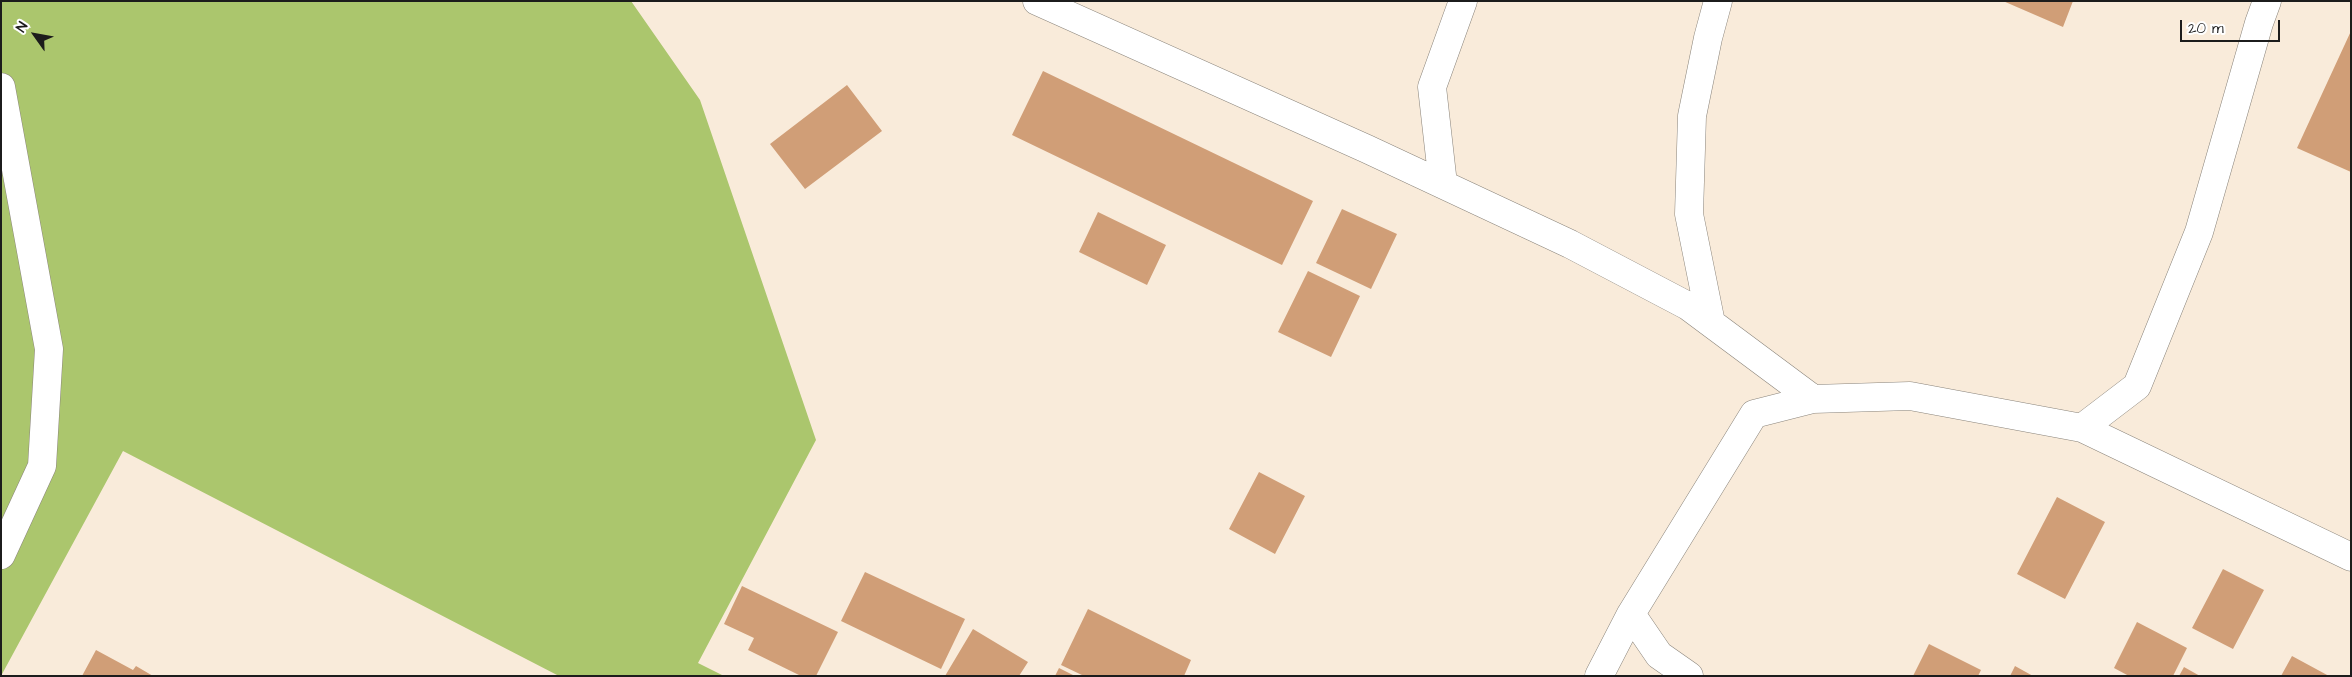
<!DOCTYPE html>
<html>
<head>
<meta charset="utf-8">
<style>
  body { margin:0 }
  #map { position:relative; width:2352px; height:677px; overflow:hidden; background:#f9ebda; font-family:"Architects Daughter",sans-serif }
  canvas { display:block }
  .frame { position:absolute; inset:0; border:2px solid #1c1c1c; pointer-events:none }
  .north { position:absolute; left:10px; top:10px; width:50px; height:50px; -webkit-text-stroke:4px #fff; paint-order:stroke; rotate:302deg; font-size:14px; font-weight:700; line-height:20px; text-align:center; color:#1c1c1c }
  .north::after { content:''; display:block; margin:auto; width:18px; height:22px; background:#1c1c1c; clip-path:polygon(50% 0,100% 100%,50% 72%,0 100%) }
  .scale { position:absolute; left:2180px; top:20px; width:100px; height:22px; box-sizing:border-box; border:2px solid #1c1c1c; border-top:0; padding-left:6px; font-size:15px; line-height:18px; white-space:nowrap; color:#1c1c1c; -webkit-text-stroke:4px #fff; paint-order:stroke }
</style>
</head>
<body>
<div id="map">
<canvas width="2352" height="677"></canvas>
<div class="frame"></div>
<div class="north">N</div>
<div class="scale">20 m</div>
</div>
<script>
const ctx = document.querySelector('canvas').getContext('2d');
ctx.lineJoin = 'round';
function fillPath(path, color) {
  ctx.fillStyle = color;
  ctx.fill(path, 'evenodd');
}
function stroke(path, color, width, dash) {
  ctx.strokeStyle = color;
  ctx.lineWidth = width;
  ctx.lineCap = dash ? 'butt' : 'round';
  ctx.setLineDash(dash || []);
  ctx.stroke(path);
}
fillPath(new Path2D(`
  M1,1H631L700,100L816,440L698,663L724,676H559L123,451L1,676Z`), '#abc66d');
fillPath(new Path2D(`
  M2003,1H2073L2063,27Z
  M2351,31V172L2297,148Z
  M1043,71L1313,201L1282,265L1012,135Z
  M847,85L882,131L805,189L770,144Z
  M1342,209L1397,234L1371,289L1316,263Z
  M1098,212L1166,245L1147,285L1079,252Z
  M1308,271L1360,296L1331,357L1278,332Z
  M1259,472L1305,496L1275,554L1229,529Z
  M2057,497L2105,522L2065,599L2017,574Z
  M2223,569L2264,590L2233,649L2192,628Z
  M865,572L965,619L941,669L841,621Z
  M742,586L838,632L816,676H801L748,650L754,638L724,624Z
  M1088,609L1191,660L1184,676H1084L1061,665Z
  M2137,622L2187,648L2173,676H2129L2114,668Z
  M973,629L1028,662L1019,676H945Z
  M1929,644L1981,670L1978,676H1913Z
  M96,650L133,670L136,666L153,676H82Z
  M2292,656L2329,676H2281Z
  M2015,666L2033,676H2010Z
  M2184,667L2200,676H2179Z
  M1059,668L1075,676H1055Z`), '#d09e77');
const minor = new Path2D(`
  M1037,1L1367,149L1570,244L1688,306L1813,399
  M1,87L49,349L42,466L1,555
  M1443,184L1432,87L1463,1
  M1711,323L1689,214L1692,116L1708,38L1718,1
  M2082,428L2137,386L2199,232L2259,23L2267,1
  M1631,614L1659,655L1689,676
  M1599,676L1631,614L1754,414L1813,399L1910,396L2082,428L2351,557`);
stroke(minor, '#8a847b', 29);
stroke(minor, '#fff', 28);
</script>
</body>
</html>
